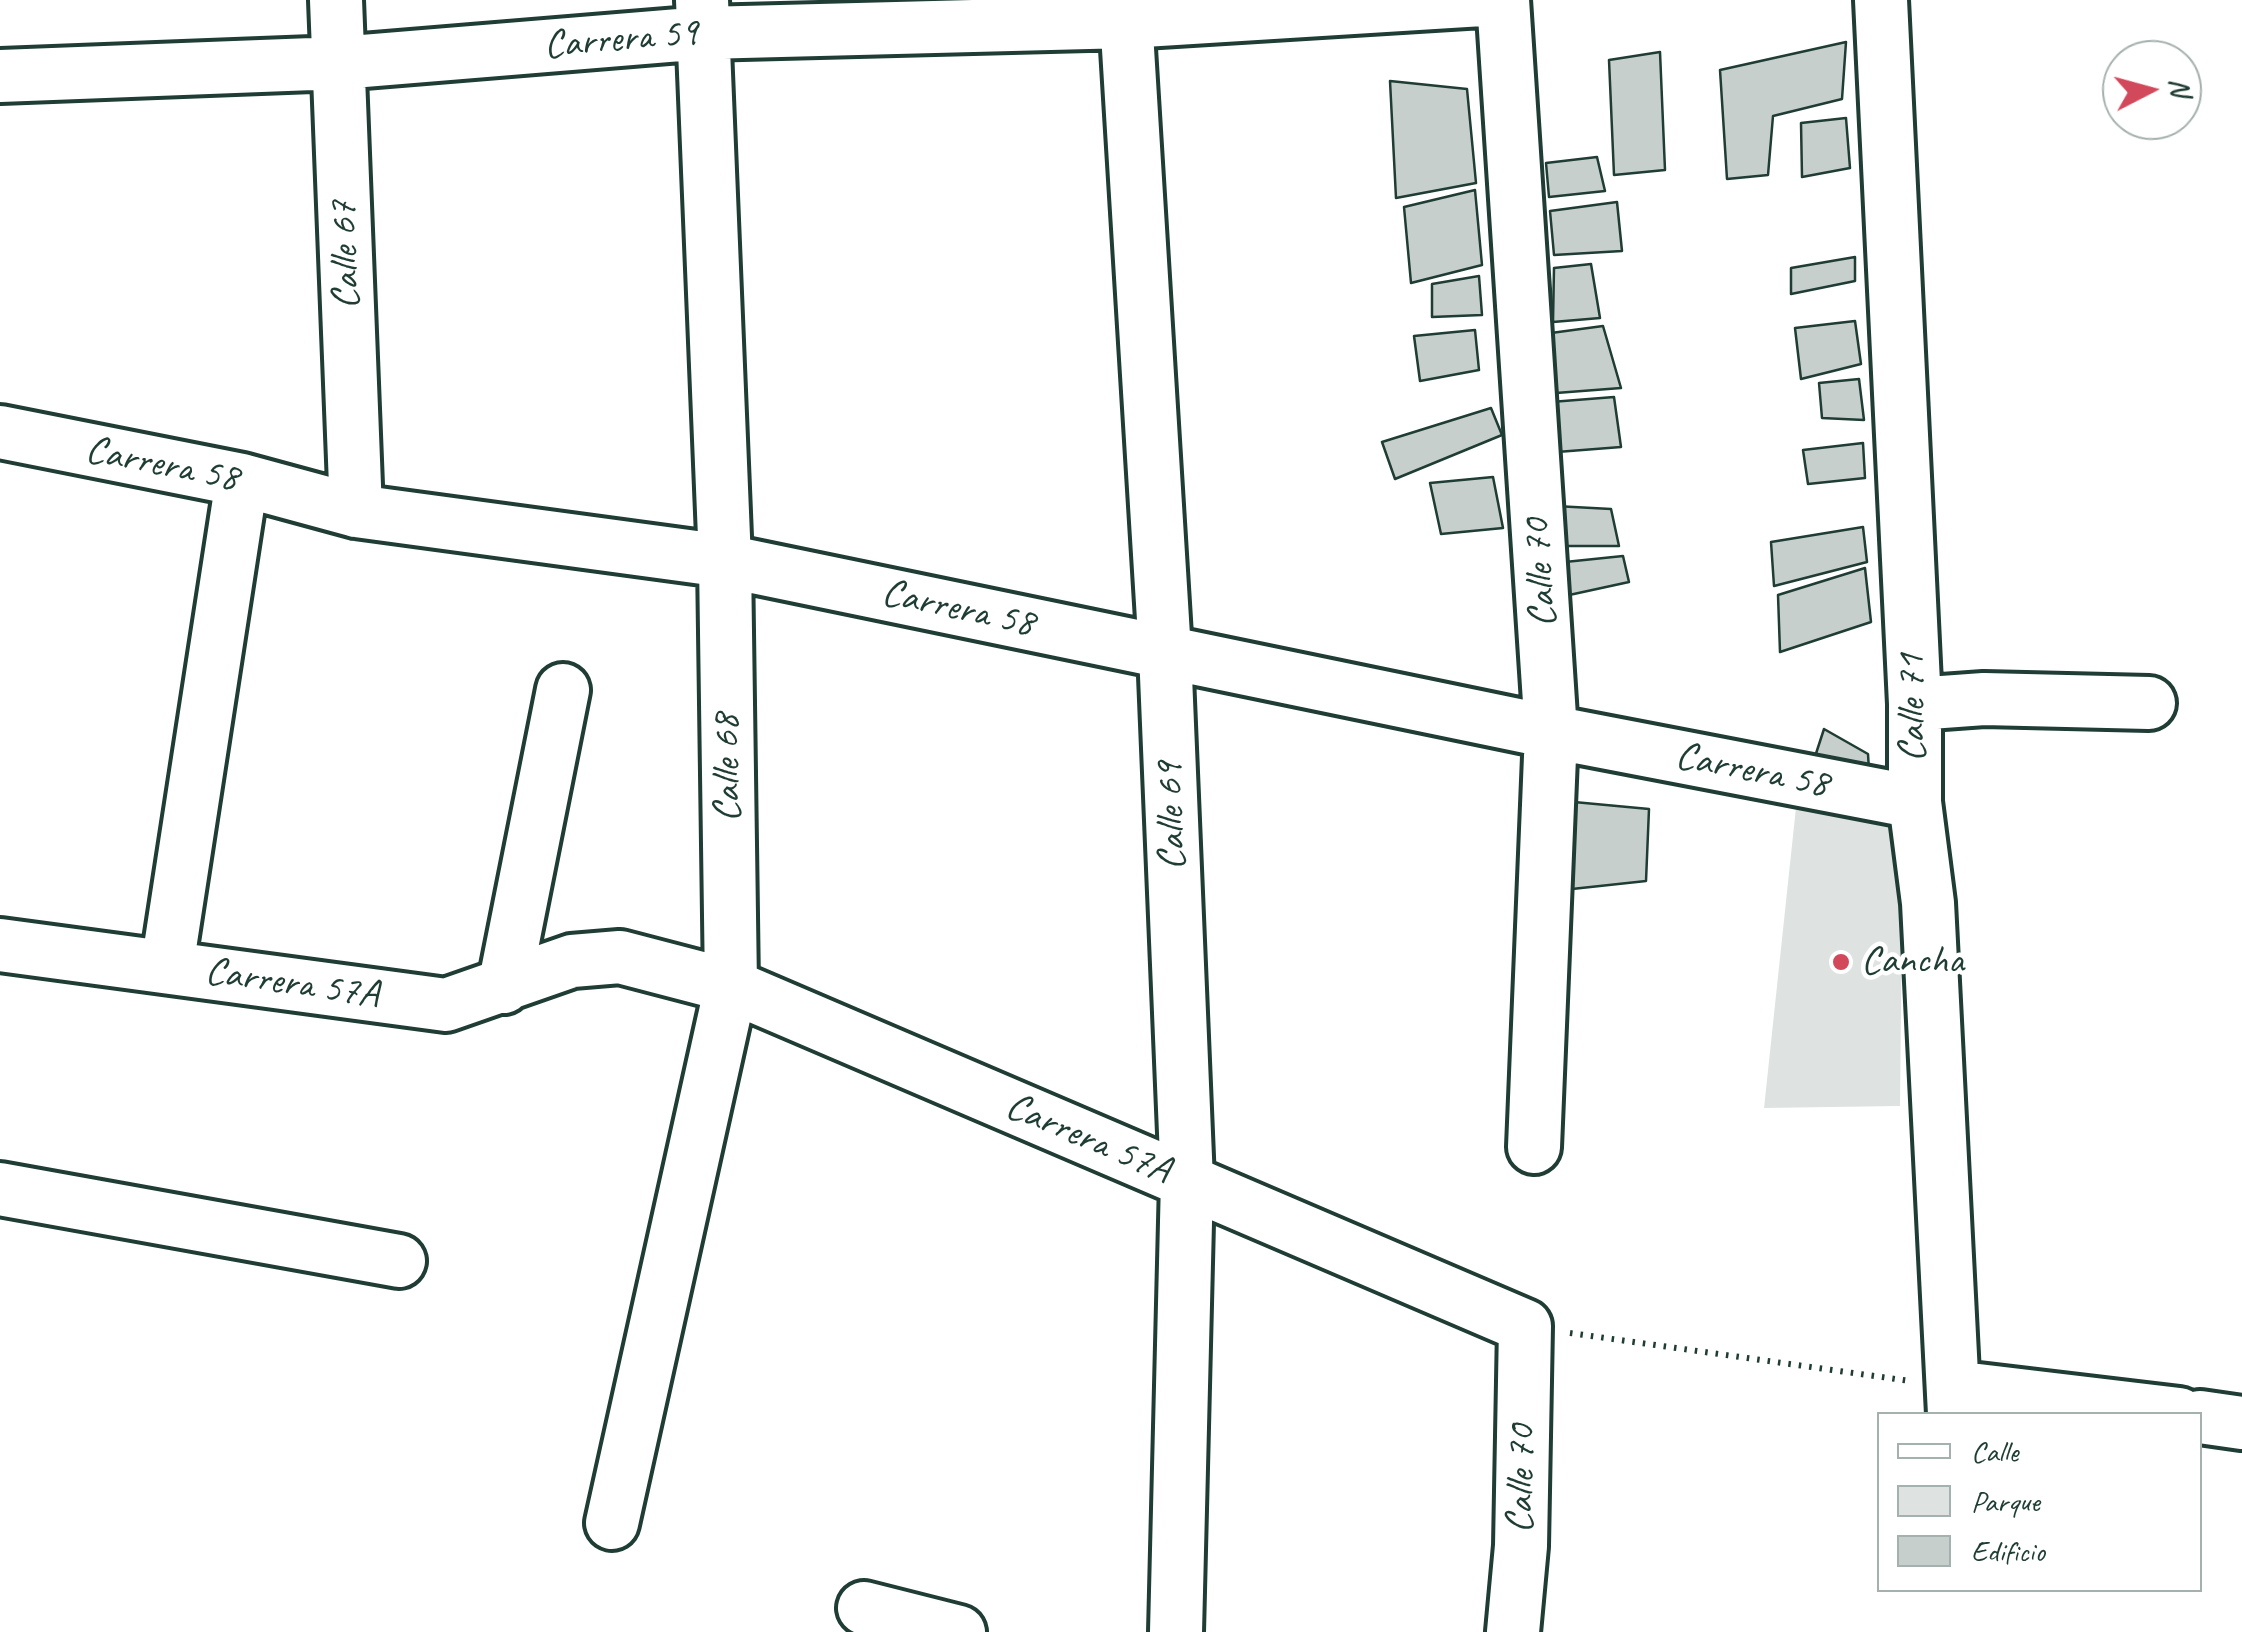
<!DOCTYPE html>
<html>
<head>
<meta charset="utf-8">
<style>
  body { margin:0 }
  #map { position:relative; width:2242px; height:1632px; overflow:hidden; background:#fff; font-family:Caveat,sans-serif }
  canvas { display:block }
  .legend { position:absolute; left:1877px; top:1412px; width:325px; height:180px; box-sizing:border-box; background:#fff; border:2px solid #a5b1ae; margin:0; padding:12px 18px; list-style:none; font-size:30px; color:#1f3d34 }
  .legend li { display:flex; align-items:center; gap:20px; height:50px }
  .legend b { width:50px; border:2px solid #a5b1ae }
  .north { position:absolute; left:2102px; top:40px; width:100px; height:100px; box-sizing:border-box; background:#fff; border:2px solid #a5b1ae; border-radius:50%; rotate:84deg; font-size:28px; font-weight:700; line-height:40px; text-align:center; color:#1f3d34 }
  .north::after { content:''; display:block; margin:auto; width:35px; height:45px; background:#d1495b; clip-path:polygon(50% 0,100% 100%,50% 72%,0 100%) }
</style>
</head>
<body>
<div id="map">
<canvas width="2242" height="1632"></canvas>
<ul class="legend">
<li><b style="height:12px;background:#fff"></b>Calle</li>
<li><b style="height:28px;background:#dee3e2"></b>Parque</li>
<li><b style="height:28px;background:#c7cfcc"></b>Edificio</li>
</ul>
<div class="north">N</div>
</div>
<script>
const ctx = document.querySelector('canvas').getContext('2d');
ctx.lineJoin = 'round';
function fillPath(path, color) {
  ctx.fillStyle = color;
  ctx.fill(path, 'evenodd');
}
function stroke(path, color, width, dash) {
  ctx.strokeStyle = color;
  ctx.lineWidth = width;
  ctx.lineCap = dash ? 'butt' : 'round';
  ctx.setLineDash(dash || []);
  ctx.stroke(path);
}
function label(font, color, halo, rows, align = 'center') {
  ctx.font = font + ' Caveat,sans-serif';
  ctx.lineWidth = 9;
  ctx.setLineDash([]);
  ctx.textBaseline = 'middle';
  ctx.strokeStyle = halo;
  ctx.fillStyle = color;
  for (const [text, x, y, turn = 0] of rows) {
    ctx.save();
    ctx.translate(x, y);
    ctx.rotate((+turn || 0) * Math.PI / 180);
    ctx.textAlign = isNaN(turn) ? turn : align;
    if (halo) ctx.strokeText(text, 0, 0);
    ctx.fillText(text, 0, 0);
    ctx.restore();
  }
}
fillPath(new Path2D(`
  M1797,798L1903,817L1900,1106L1764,1108Z`), '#dee3e2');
const building = new Path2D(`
  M1846,42L1842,99L1773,116L1768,175L1727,179L1720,70Z
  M1660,52L1665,170L1614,175L1609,60Z
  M1390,81L1467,89L1476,183L1396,198Z
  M1846,118L1850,168L1802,177L1801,123Z
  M1597,157L1605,191L1549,197L1546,163Z
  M1475,190L1482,265L1411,283L1404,207Z
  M1617,202L1622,251L1554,255L1550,211Z
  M1855,257V281L1791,294V268Z
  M1591,264L1600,318L1553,322L1554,268Z
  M1479,276L1482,315L1432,317V284Z
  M1855,321L1861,364L1801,379L1795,328Z
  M1603,326L1621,388L1556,393L1551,333Z
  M1475,330L1479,370L1420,381L1414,336Z
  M1859,379L1864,420L1822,418L1819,383Z
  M1614,397L1621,447L1557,452L1551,402Z
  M1491,408L1502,435L1395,479L1382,442Z
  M1863,443L1865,478L1808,484L1803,450Z
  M1493,477L1503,528L1441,534L1430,483Z
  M1555,506L1611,509L1619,546H1559Z
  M1863,527L1867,562L1774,586L1771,542Z
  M1623,556L1629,582L1560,597L1565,562Z
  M1865,568L1871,622L1780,652L1778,595Z
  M1824,729L1868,754L1870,787L1809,775Z
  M1574,802L1649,809L1646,881L1572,889Z`);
fillPath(building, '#c7cfcc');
stroke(building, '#1f3d34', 2.5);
const minor = new Path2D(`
  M336,0L356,511
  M1125,0L1165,652L1187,1181L1176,1632
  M1503,0L1551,732L1534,1147
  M1881,0L1915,704V802L1928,903L1954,1414
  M0,76L339,63L704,33L1127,22L1482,0
  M0,432L242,480L356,511L725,561L1551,732L1915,802
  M1915,704L1984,699L2149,703
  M0,945L446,1005L572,961L620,957L731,986L1525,1326L1521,1546L1513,1632
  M167,967L242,480
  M504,987L563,690
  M0,1189L399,1261
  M1953,1387L2179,1414
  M2200,1417L2242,1423
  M612,1523L731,986L725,561L702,0
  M864,1608L959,1632`);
stroke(minor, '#1f3d34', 60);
stroke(new Path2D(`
  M1570,1333L1910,1381`), '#1f3d34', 6, [2.5, 8]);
stroke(minor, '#fff', 52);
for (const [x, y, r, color] of [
  [1841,962,10,"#d1495b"]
]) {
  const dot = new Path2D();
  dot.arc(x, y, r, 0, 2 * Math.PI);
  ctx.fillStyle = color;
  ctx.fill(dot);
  stroke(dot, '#fff', 4);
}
label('40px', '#1f3d34', '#fff', [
  ["Carrera 59",621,40,-5],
  ["Calle 67",346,255,-92],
  ["Carrera 58",162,465,11],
  ["Calle 70",1541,573,-94],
  ["Carrera 58",958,609,12],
  ["Calle 71",1913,708,-91],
  ["Calle 68",728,768,-91],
  ["Carrera 58",1752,771,11],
  ["Calle 69",1172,816,-92],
  ["Carrera 57A",292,984,8],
  ["Carrera 57A",1088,1139,23],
  ["Calle 70",1522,1479,-89]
]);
label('40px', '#1f3d34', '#fff', [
  ["Cancha",1861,962]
], 'left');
</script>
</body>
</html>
